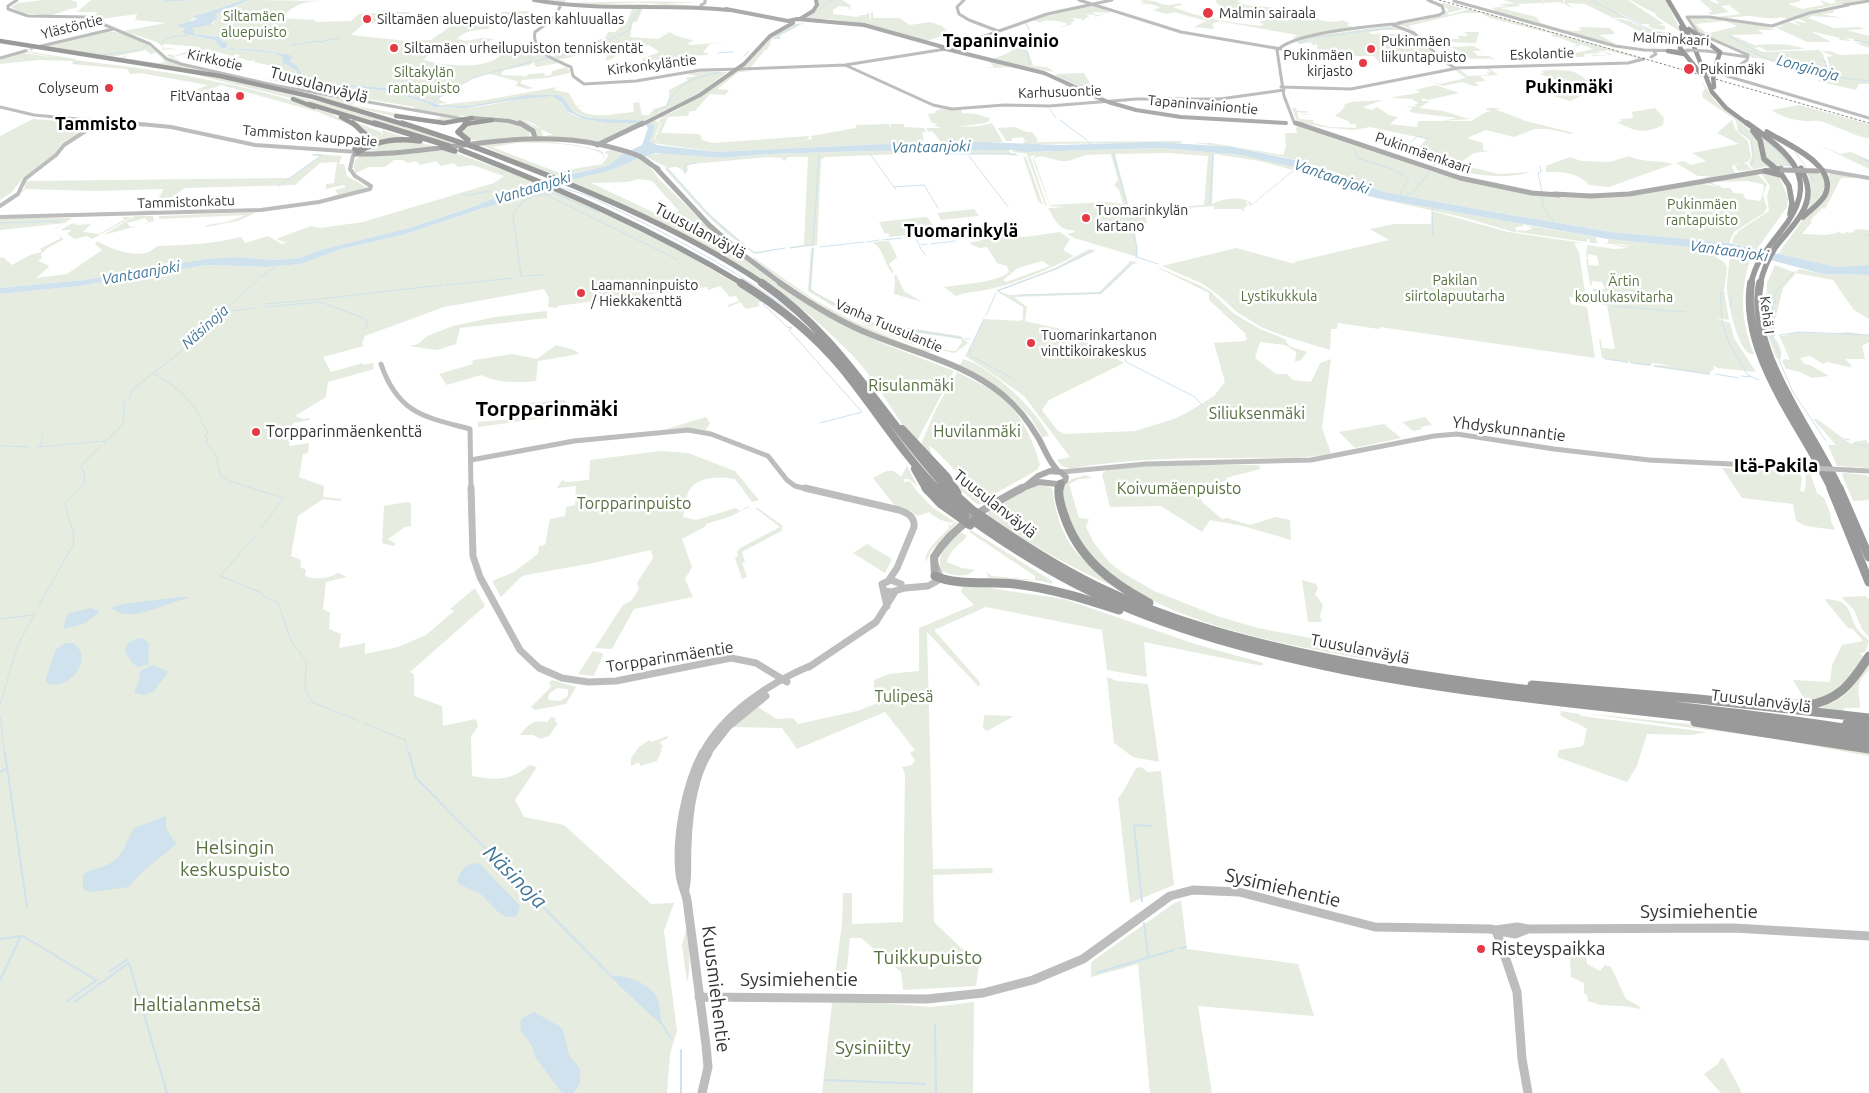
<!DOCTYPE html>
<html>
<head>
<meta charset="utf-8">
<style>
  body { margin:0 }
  canvas { display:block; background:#fff }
</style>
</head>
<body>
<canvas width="1869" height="1093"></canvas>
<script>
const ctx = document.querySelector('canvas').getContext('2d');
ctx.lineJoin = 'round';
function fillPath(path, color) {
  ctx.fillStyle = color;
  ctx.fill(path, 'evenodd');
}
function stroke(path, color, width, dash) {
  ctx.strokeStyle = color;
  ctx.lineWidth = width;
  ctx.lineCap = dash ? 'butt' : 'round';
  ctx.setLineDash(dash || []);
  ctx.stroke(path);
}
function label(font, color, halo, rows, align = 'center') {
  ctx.font = font + ' Ubuntu,sans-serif';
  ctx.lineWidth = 5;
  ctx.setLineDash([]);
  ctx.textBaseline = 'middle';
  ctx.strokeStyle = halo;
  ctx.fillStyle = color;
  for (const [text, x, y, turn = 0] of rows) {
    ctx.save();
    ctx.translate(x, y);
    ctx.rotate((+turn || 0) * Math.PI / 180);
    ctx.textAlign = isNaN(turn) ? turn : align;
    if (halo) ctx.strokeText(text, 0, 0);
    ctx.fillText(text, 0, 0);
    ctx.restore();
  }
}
fillPath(new Path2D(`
  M43,0H71L77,2V7L49,16L23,13L11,7L18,3Z
  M91,0H243L200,14L190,21H192L177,26L186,28V34L215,40L221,48L274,53L284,57L283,63L297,71L305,80L331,85L390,91L430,104L433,107C449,108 466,109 482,106C505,103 527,94 550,96C562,97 562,110 572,114C594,125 616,120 640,123L599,141L544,138L548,135H554C542,133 537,122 523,120L541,129L543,136L540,137L536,135L533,127L511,120L464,117L466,116H445L414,109L415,107L301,88V87L268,80L280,76L278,69L270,67L272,66L254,62L255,60L250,61L236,57L240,56L237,54L232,56L207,49L173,57L184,64L166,55L171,54L174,56L201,47L165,44L162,45L164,48L163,49L170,48L177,50L171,49L162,50L163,47L157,42L123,31L166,23L135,20L137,14L101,19L89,15H96L97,12H77Z
  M249,0L329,1C304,1 299,2 280,18L315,20V22L351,21L359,14L380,13L383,10H392L391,12H411L409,14H416L412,17L379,18L373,23L363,24L351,35L407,41L432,40C439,33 447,31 453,23H433L436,18L420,19L423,15L446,16L445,18H469V20H497L502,12L529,11L526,16H513L512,19L548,18L507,20L502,21L506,22L504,23L491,25L488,29C476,30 465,30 457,39L466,41L482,38L494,39L481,45L462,46L463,43C449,42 431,48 424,60C444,66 494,72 506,49H511L513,53L537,51L538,53L559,63L536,67L533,62L530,65C521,66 514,69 504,70L501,75L525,76L521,80L529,74L545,73L544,76L551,75L552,71L566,67L570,70V73L546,78L522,80L520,83L533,88L528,89L516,86L518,81C509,80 496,74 487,74C474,75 450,91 438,99L447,103L437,104L387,88L336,84L312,79L303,76L298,67L289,61L290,55L262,50L230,48L226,47L224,42H221L218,37L194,34V29L192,28L204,24L202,22L205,21L203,20L212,16L215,18L205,26L214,23L216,15L215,14Z
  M538,0H566L564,3C611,2 656,0 702,3H639L640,1L637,3C604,4 570,6 538,0Z
  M817,0H842L850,5L851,10L848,7L839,6L833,10V14L858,17L860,15H866L869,12L870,20H871V13L873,12V18H899L910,25L930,22L942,26L950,34L926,41L858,23L828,19L806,20L804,17L815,11L818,7Z
  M1141,0C1166,0 1156,9 1181,3V5L1173,7C1201,18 1232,23 1261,26L1264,24L1259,22L1266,20L1223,11L1215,0H1242L1237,1C1248,9 1270,4 1278,10L1313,17C1319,20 1332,24 1342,20L1349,23L1347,25L1355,28L1375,27L1292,39L1297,35L1219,21L1212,24L1214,28L1212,29L1194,27L1206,21L1174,12L1166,14L1153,10L1160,7L1150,4L1139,5L1147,3H1138L1144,2Z
  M1503,0H1543L1542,3L1544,0H1563V4H1560L1562,3L1560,2L1543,3L1546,5L1542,3L1517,4L1521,6L1500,8L1536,17L1541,23L1565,30L1576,31L1583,30L1579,28L1581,27L1610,28L1615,34L1599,35L1616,44H1611L1635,47L1611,44L1493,11L1494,9L1491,8L1509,6L1497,5L1515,3Z
  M1564,0H1628L1664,24H1658L1665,26V30L1653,29L1648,26L1650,24H1641L1609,8L1627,18H1613L1585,4L1567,3L1573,8L1564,4Z
  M1630,0H1666L1681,32L1656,16V14Z
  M1700,0H1709L1718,4L1719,3L1716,0H1800L1801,1L1788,4L1802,9L1824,5L1820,0L1831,4L1836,3L1834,0H1866L1815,9H1821L1807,12L1787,19L1782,17C1772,20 1761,17 1750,16C1739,16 1729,19 1717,17L1740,14L1729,5L1721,6L1729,12L1711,15L1708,12H1713Z
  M663,3L698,6L695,7L648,4L643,8L637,22H633L630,37L658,39L670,32L674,35L684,38L682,39L685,38L694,41L687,43L690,45L728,42L710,44L703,52L709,54C699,58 687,52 677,56L684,58L668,62L665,59L656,60L659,66L655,63L644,62L642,59L659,52L649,45L641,46L642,47L620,53L610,60H605L607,56L596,53L590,55L594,52C581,50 571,60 558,59L565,62L563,63L552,56L579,47L576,46L605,38L608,32H615L622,25L605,24L587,19L607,16L605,22H627L633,7L615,5Z
  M1444,3L1464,9L1447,13L1449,15L1469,9L1481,12L1642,58L1632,61L1637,58L1606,50L1605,52L1613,55L1593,56L1591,55H1609L1603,51L1593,52L1605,53L1584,54L1585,57H1566L1568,59L1552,58L1594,49L1580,44L1579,46L1572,47L1578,45L1558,37H1546H1552L1553,34L1490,18L1481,13H1463L1408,26L1415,31L1399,24L1426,20L1425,19L1445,13L1449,10L1441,4Z
  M1092,5L1111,12C1104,14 1098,11 1091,13L1098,15L1105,14L1095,17V15L1084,14L1089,16L1082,21V19L1071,18L1075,21L1070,23L1073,24L1059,28L1053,26L1059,28L1068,24C1061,21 1048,19 1040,22L1048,25L1032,20L1051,14Z
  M1834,10L1833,13L1821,14L1843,18L1812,16L1808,18L1834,28L1859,27L1865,29L1847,30L1869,36V48L1855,43H1863L1854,41V39L1844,38L1852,41L1839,40L1840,38L1810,31L1831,42H1807L1775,27L1784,26L1780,25L1789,22L1801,26L1793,21L1807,23L1798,18L1822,11Z
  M1687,16C1702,20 1710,18 1725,21L1695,24L1705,32L1710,33L1738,26L1726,22L1728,21L1765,26L1775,30H1758L1764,34L1731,35L1759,47L1756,45C1771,44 1790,43 1805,49L1767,51L1760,47L1754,48L1763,52L1819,50L1823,54L1829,75L1826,77L1759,58H1753L1743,51L1700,33Z
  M1615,19C1632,19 1633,25 1648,29C1658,32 1669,32 1679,35L1670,45H1666Z
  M804,23L779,36L781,39H772L767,50H765L750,68H741C759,48 777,24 804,23Z
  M1389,26L1402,30H1383L1369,32L1371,34H1411L1409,32H1411L1427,47L1419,42L1438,59L1427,49H1429L1444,63H1380L1374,56H1329L1317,48V44L1312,45L1311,42L1299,44L1296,41L1313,36Z
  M106,31C132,32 152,47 170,61L324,96L356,101L351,105L432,120L442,117L460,119C413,129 341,101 293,91C210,75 127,61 44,46ZM146,50L150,54L157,53L165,62L158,63L124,58L129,55L118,58L112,57Z
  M1464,32H1479L1476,43L1448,42L1452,46H1450L1441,39H1460L1457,36H1468Z
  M1032,35V41L1021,47L1028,51L1033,66L1047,67L1054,72L1016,65L1017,63L1015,64L1017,67L980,68L994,67L988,61L1008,53L1027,39L1023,36Z
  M1451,47L1474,46L1482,51H1473L1478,56H1489L1497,60C1486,56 1473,62 1463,56V53Z
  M25,51L76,59L74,60C161,70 249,83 332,114L362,132L363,139L353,148L351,149L358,143L361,136L353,126L318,112L221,85C209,91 202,90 189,93L208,85L140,73L130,74L127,69L71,64L74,62L71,61L39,60L0,64V59L21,53L59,58L24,52Z
  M1822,51H1830L1840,55L1869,54V84H1859L1856,90L1817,81L1832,76L1827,57L1833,56Z
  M1487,67L1498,75L1480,76L1486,81L1475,82L1479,86H1473L1462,82L1443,86L1421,78L1440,84L1466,78L1455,70L1459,69L1468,76L1489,75L1486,73L1491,72L1485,68Z
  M737,70L751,71L739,72L717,89L729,90L725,95L710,94L695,111H690L688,116L666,117L656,119L677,110Z
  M1552,70L1572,71L1585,78L1583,79L1611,87L1587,93L1570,101L1554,96L1553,90L1544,82L1552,85L1559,84L1557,81L1569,78L1556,80L1540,74L1544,73L1542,71Z
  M704,71L727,72L699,93L643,121H606L584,116L575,112L559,95C519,92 478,114 439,105L486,100L557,87L554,90L569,93L576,106L585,105L577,107C588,121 617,113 634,112L633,103L639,102L642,115H649L654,109L666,106L669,97V90L688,80L685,78L697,76L688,74Z
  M200,73L353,110L463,146H458L316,104L192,74Z
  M1084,73L1096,94L1062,78L1094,94L1101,101L1097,102L1090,95L1056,98L1052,89L1066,88L1063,81L1052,75L1057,77L1056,74Z
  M1701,80L1715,101L1755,134L1759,145L1761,157L1771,166L1753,169L1749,164L1752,156L1750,140L1738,131L1736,121L1733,118L1703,98L1702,93L1705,89Z
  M1436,85L1459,93L1428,100L1422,98V101H1430L1419,108L1443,111L1469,119L1441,121L1458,118L1414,113L1409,111L1413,108L1405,106L1417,107L1414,105L1419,103L1412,100L1414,99L1391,98C1402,95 1411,95 1421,92L1415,90Z
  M1383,100L1363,107L1372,110L1377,107L1389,115L1398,117L1390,124L1417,127L1418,121H1471L1486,112L1492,111L1486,110L1487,108H1501L1492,111L1497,110L1526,121L1574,133L1571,134L1548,129H1535L1514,137L1486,130L1467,138L1483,143V150L1490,151L1474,153L1460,163L1462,165L1499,174L1530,172C1500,182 1439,173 1417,150L1426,139L1370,127L1353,130L1323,127L1302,123L1296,119L1292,108H1296L1297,111H1307V113L1297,112L1298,114H1308V115L1298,114V117L1309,118L1298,117L1299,119L1313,120L1314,123L1330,127L1356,128V124H1350L1348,121L1335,116L1343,109L1345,104L1351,102Z
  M1799,105L1869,124V138C1861,139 1832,124 1820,121C1815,120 1810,122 1804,121C1794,120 1778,116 1772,110Z
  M1655,108L1664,118L1663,125C1645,134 1636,132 1617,122L1623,121L1620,119L1633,118L1632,112Z
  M940,109H961L962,113L976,114L989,118V121L985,123L956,127L979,126L992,123L1003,142L943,144L932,131L928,132L926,128H942L933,125H938L931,122L928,114L935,113L936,111Z
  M668,117L661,133L700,134L702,140L713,143L809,136L808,139L804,140L757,148L812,139L811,136L856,128V125L889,124L890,129L891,124H904V127L924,128L926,132H922L924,143L921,144H884L715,152L653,143L650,141L655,126L649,122L654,120L660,123L654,139L660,143L655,139L661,123L658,120Z
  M33,119L88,123L91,125L62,143L54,154L22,179L12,192L0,200V136Z
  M350,120L381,132L382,134L378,138L383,134L382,130L411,139L363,146L370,141L358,149L366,139L367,134L363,128Z
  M1732,120L1735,129L1748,141L1751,157L1748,162L1743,163L1747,164L1752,170L1738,171L1735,166L1741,163L1732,166L1735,173L1721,175L1736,173L1700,180L1709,176H1698L1676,163L1684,161L1691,165L1706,161L1692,153L1739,144L1717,133Z
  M494,121L513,123L529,130L530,135L524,138C504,139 471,149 460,130L465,126Z
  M1298,126L1325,132L1433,172L1550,196L1617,197L1703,184L1719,187L1707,183L1709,182L1722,187V188H1730L1734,193L1745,194L1743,195L1746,199L1760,201L1762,197L1764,186L1762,184L1748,181L1716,182L1756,173L1767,184L1763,195L1767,208L1764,213L1734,232L1729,243L1611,232L1482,210L1385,192L1327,169L1284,157L1243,149L1195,143H1211L1283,155L1286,146L1285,133H1297L1296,128Z
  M1014,127L1027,132H1032L1038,140L1036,142H1041L1183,141L1180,143L1024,144L1023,143L1025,142L1024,139L1022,137L1012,138V141H1006L998,128Z
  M1757,133C1771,141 1783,153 1792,166C1763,167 1766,157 1757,133Z
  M397,140L415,141L444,149L404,153L363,151H378L363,150L375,144Z
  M539,141L576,145L602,151L605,157L596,166L602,164L609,155L604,152L611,150L626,153L607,166L556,177L481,145ZM517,143C534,142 593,143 604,156L601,162L596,165L557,172L492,147Z
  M1815,143L1840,154L1851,152L1869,160V169Z
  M1161,148L1241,155L1272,161L1294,167L1356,192L1381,199L1523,224L1524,226L1516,227V233L1514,232L1462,217L1362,195L1296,169L1252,205L1249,206V203L1244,201L1248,205L1244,208V212L1241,209H1214V206L1144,211L1147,223L1137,225V230L1135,232L1138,257L1074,238L1067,234L1075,232L1073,230C1059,231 1054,218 1048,208L1066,207L1050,206L1033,160L1035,155L1030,156L1047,206L1045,205L1027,155L1028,154L1013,152L1012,150L1025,152ZM1169,153L1208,156L1204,205L1135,210L1129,208L1115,154ZM1111,154L1118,180L1114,185L1119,190L1123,204L1106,202L1050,205L1034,158L1041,156L1060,161H1068L1086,155ZM1214,154L1260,161L1293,170L1252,204C1241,195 1225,198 1212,204Z
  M447,150L537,182L478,205L409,228L324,249L299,258L273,260L239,257L224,258L85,280L0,288V258L3,257L12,265L30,255L42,252L40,249L61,238L54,232L64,239L46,249L41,254L42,258L38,261L48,265L49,267L36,278L67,274L102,250L95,244L97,241C111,249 130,256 146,253C151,252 154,247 159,246C187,245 213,244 241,237L245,243L268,236L282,244L289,241L284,242L276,239L311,226L320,228L363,222L494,183L504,176L472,165L458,167L453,163L441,166L436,161L420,165L416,161L407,163L403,160H394L385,167H368L356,173C352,166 354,160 360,156L398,155Z
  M1009,150L1010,153L1026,157L1043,205L1038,201L1023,156L997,154H901L825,157L821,160L817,245L790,248L789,247L804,245L808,157H788L785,161L781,158L769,157L691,164L687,166L688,170L685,174C680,167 678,166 668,168L707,212L751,250L755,252L786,248L755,254L726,233L702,210L665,169L666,167L645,156L662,153L722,158L769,154L868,151Z
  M315,154L342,156L339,164H344L347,176L366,187L356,191L366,188L358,192L331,197L338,194L335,190L346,187L344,185L326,189V184L334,183L337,162L320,163L295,185L185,188L152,210L157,211L148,212H155L154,213H140L146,212V210L137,212C150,208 159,201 163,189L96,191L26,189L14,198H13L25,188L24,182L31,175L27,181L289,178L320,156L312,155Z
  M1629,156C1644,163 1658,160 1673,164L1609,187L1589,185C1579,173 1561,171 1546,172V166L1570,157L1581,161L1610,162Z
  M639,158L648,164L659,179L713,232L768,276L849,328L882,343L954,371L917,441L908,432C891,409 872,375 852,355C771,269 670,229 566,180L612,170ZM639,179L652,181L679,211L661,216L591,183L627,182Z
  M1806,171L1822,173C1830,190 1818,201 1805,211C1813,196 1813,186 1806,171Z
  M1760,172L1779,176L1788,198L1787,207L1757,249L1732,243L1734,236L1738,233L1737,232L1769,211L1767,196L1770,186Z
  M1836,173L1854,176V178H1841L1825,209L1822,208L1810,221L1812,222L1802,234L1825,235L1837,233L1836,231L1844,234L1846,232L1852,233L1856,229L1869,230V265L1837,267L1778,254L1779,252H1785L1780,251L1806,215L1826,196L1830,186L1829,174Z
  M543,186C619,220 694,255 763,301L758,303L760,306L746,309L740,302L729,307L728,305L739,301L736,296L730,297L720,286L708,290L707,287L557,306V308L548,307L549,298L544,289L444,307L365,336L362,343L364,346L323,357L331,372L363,363V365L373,363L374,369L328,382L326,397L295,416L303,419L310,418V420L293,423L289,446L309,443L308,453L303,454L299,477L324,486L323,497L342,499L340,501L323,499L298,516L291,556L301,560L300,567L306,570L305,576C314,580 329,579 338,573L347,577L326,582L323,609L330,613L329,629L341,634L339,648L365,643V654L398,647L426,635L454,611L450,609L475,588L485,606L410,672L414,674V696L442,706L443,726L476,719L478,726L471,737L472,776C497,780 508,782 530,765L537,767L515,800L524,817L564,825L651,904L674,903L664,931L677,1031L670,1054L667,1093H0V294L79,286L207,265L267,267L301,264L341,249L403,235L480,210Z
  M974,209L979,216L941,220L937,213Z
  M1432,211L1508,232L1583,243H1574L1579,252L1586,299L1569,297L1571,304L1587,307L1595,358L1380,327L1379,329L1338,323L1337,329H1331L1330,350L1284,336L1261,327L1237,312L1217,294L1203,284L1162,266L1236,248L1295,264L1294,262L1389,240L1370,229L1395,224H1431Z
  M257,212L238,221L206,227L207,225L227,222L246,215L159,219V216Z
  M135,216H153L154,221L142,225L149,222L145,218L127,223L130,227L138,226L103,235Z
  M123,217H132L92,239L87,236L75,239L67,234L72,230H60L73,223L76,225L91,224L83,232L99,234L125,219L122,218Z
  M924,217L928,218L933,225L932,229H929L931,232L890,237L888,233L885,234L879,222Z
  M0,218H72L56,229H54L65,223L0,230Z
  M1525,225L1596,237V241L1599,243H1590L1589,239H1587V242L1517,232V230L1526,231L1533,228Z
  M1060,232L1070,239L1063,250L1074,256C1050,269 1017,283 990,289C979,292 968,291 956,296L944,287C961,284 997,283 1009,272L1007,266L997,263L987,247L979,248L969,243L1001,236L1025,237ZM1042,261L1050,266L1006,282L1003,280L1018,268Z
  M1608,239L1724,250L1748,255L1712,251L1717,258L1724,262L1727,268L1724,291L1729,320L1716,318L1730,323L1734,338L1756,372L1718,368L1713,365L1714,369L1710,372V375L1655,367L1653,365L1672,366L1653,363L1649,366L1630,363L1629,361L1628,363L1602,358L1599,340H1601L1602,348L1615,349L1607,306L1595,302L1593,289H1605L1602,282L1592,281V285H1590L1586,259H1588L1589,265L1599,266L1597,256L1588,254V258L1586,257L1587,245L1614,249L1629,248L1610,245L1632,246L1615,243L1622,245L1601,243H1608Z
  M889,241L897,257L889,264L894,272L892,273C884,263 884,250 873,242Z
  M814,248L811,289L814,292L869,322L960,336L968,343L967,344L955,353L914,345L889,335L865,325L808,291L811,249ZM869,326L961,339L962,342L956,351H952L908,342Z
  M1089,249L1095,251L1057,269L999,291L1009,295L1099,292L1129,263V261L1138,263L1133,264L1101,294L1014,297L1027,307L1025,321L1065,330L1124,363L1049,400L1042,410L1057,430L1064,434L1135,431L1174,419L1188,412L1214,396L1225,382L1214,343L1245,341L1248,338L1245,337L1246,334L1209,300V293L1158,268H1160L1199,285L1210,291L1233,313L1260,329L1285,339L1289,346L1307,352L1301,360L1295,362L1296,352L1285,345L1260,342L1255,358L1276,374H1287L1293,380L1311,382L1320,363L1331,359L1322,428L1331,453C1303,460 1271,457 1242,458C1184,458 1127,458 1070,469L1062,466L1057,460L1070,457L1024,396L990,372L965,356L984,319L1020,321L1023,319V307L998,292L997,290L1055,268Z
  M1730,254L1751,258C1739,289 1741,323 1754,354C1739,358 1728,303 1727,290C1727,278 1729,265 1730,254Z
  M753,257L813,299L851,320L913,347L937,351C897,361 786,284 753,259Z
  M1775,265L1795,273L1799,269L1823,274L1869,275V319L1854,310L1833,280L1796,273L1783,288L1775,319L1768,316L1772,313L1766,307L1767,283Z
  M896,274L904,291L922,302L894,294L895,280L894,276Z
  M547,311V318L460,328L456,344L437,350L409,346L418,344L427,336L453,326L495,317Z
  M1770,321L1774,322L1776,331L1774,338C1778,341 1784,353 1780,359L1776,358L1766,330Z
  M1796,332L1831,334L1848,332L1869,335V342L1862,346L1865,359H1845L1852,366L1849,367L1827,362L1823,364L1810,356L1800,358L1804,364L1810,365L1829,376L1812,378L1800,372L1786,369L1782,361L1784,359L1790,360L1779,335L1784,336Z
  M556,345L574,350L579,354L538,361L536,381C518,383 497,383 481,375L447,385L439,374L473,364L472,362L474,360L512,354L537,359Z
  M963,359C990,366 1038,411 1049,436L1042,437L1031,418L1012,398L959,367Z
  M957,372C972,380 992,388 1005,400C1021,414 1035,445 1040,465L1037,470L998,492L993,497L988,493V500L978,505L961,490L956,481L969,488L982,491L962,477L934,449L929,446L932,456L921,444L936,409Z
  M564,400L567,402V415L478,427V422L512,419L513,404Z
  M706,417L710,423L706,430L689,428L666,429Z
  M1425,417L1432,425L1421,427L1422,429L1413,431L1402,422Z
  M1813,419H1817L1851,444L1854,442L1866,440L1869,444V468L1837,466L1828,445H1836Z
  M1384,424L1401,438L1355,448L1339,432Z
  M661,451L688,453L735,471L759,500L752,502L735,479C720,476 695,476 688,493C685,499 685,509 683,517L696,520L736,508L740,511L748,506L749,507L729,517L706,524V526L682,539L692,567L685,579L693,597L634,609L612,649L595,648L623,605L631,601L639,589L637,583L653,558L651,550L593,563L526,575L521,577L501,597L492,581L514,572L538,554L539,546L545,545L550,519L565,516L566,507L575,505L576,486L557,488L562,480L567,482L589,480L590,460Z
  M1170,465H1259L1260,469L1226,478L1227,480L1216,484L1201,497L1202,502L1222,519L1227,518L1250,525L1276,517L1290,520L1291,540L1243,526L1210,520L1202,532L1161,506L1110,507L1102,474L1109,468Z
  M907,466L918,487L909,479H904V482L910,481L916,490L933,508L957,523L931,551L926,562C923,551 942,536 949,528L948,524L951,526L955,522C947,524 936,518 929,512L917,516L911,511L896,507L873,478C886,472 890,466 901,477Z
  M1722,468L1773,470L1785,477L1780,470L1799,471L1802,478L1800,491L1804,492L1806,484L1805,472L1810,473L1817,493L1824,498L1830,512L1831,521L1835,530L1806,526L1796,521L1793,504L1742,498Z
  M1844,473L1867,475L1869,477V500L1853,501L1842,475Z
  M1086,475L1092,478L1079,479L1069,484L1079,518L1089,519L1086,527L1094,543L1110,563L1123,573L1154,591L1220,617L1258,628L1347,645V648L1350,649V651L1370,655V660C1275,642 1066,612 1063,486L1072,479Z
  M1042,485L1052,488C1060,542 1074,553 1114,587C1070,566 1027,544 988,515V511C1004,502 1023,486 1042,485Z
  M407,502L411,503V526L405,527L388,539L396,544L393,546L382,543L384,506Z
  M755,508H758L783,526L781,528L783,530L742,552L745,562L742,563L747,577L742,579L735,558L738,556L737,552L740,548L780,527Z
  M971,530L1052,581V584L1042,581L989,578L986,572L992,576L1035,580V576L969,532Z
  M961,532L967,536C960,545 949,550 947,562L962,568L975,570C967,578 951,576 942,571C934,555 950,542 961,532Z
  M867,544L892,559L885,573L853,553Z
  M1302,580L1316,584L1318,589L1315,594L1323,605L1320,616L1322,622H1308Z
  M963,587H990L995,589L1064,599L1195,644L1263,663L1262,666L1144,642L1147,677L1107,670L1102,630L986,607L934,630L977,679L980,683L979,687L927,632L933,869L992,868L993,873L933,875L934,922L979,965L976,986L903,990L901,972L861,938H850L845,989H833L842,924L843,893H852V924L903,922L905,774L902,767L912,765L915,760L910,753L915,750L885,712L797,749L782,728L733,727L758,707L777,719L793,718L798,724L857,711L878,703L874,692V680L889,674L919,671V628L974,605L961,592Z
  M1865,596L1869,599V637L1862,629L1854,610L1843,599V597Z
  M1826,599C1854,601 1846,612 1858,630C1861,634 1866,637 1869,641L1865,652L1859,653L1863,656C1859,666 1842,691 1832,696C1820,702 1803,703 1790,703L1787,700L1802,698V695L1793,680L1830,682L1832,665L1842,645L1863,641L1853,629L1848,628L1825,600Z
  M593,651L602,653L603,655L594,676L578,674Z
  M1869,662V670C1853,685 1860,690 1860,708H1843L1846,712L1814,707C1844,704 1855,686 1869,662Z
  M1107,677L1117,681L1148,684L1159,762L1133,757L1114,743Z
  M552,680L576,687L566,704L535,710L531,707L551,687L549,683ZM557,688L568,689V696L560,701L548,700L549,694Z
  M1561,711L1579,714L1581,716L1707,732L1692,735L1647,734L1637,766L1627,782L1557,757L1559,750L1583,746L1587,729C1579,723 1569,721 1560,715Z
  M1581,713L1689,724L1869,752V756L1776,739Z
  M984,715L1014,716L987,731L983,728Z
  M551,717L556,718L555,721L558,723L549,736L541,739L533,735H520C527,725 534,719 547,722Z
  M667,736L668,738L660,742L663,747L660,749L662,750L657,761L640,766L639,762L631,766V758L639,747L649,740L652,742Z
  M1141,767L1148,772L1161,771L1174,885L1130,903L1118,798L1123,792L1136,768Z
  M1181,900L1187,949L1298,964L1314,1016L1198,1006L1212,1093H1150L1138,964L1091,977V964L1094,960L1173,904Z
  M686,929C690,935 691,975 687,982L682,945Z
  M1574,954H1586L1587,964L1600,971L1605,965L1611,967L1626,999L1639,1006L1641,1009L1622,1006L1601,1005L1588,1001L1587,995L1584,993V983L1571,977L1570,956Z
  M974,1002L973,1093H822L832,1003H881L931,1007Z
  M1721,1058L1724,1059L1742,1093H1721L1704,1074L1718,1064Z`), '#e6ecdf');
fillPath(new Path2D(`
  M243,0H249L216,14L217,18L210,25L192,28L194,30V34L218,37L222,40L221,42H227L226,47L230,48L262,50L290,55L292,58L290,61L298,67L303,76L312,79L336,84L387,88L443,106H470L528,95H559C567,100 570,110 578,114C599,124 644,115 655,126L650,141L657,145L715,152L884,144L982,142L1061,145L1156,142L1233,147L1304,162L1385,192L1482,210L1611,232L1729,243L1837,267L1869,265V275L1823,274L1740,252L1608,239L1381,199L1356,192L1294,167L1241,155L1161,148L1024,152L1012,150L868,151L769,154L722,158L656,153L637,159L612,170L528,190L500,203L403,235L341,249L301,264L267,267L207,265L79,286L0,294V288L85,280L207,259L239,257L273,260L299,258L324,249L409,228L478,205L532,183L607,166L625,153L642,145L648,128L646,125L639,123H608L584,119L567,111L561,102L552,96L511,100L466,108L433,107L430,104L390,91L331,85L305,80L297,75V71L283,63V57L274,53L221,48L215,40L186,34L182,32L186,28L179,27L177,25L199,19L194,18L195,16Z
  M181,597H188L186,599C166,602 128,625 112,608L122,604Z
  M91,608L99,611L96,615L85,623L64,629L65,620L69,613Z
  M143,638L149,644L148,659L149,664L138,667L131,662L125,650C126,641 135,639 143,638Z
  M66,643H73C96,659 69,690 48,684L45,681L56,649Z
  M152,665L168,671L167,674L153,692C146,695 140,696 134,692L139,681L140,671Z
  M166,816V828L176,844L139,875L129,887L89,892L83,889V875C91,869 101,868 109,864C124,856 126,841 134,828Z
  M475,863L480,864L520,906L517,915C501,924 490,900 479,893C472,889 464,888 457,882C460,872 463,865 475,863Z
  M614,976C628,975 649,984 656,996C660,1003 660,1016 662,1024L612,977Z
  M534,1012L559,1026L563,1030L569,1055L580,1069V1082L574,1093H562L535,1057L532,1046L521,1031L520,1022L522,1018Z`), '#cfe2ee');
stroke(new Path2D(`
  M1594,0L1596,3L1655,32L1677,36
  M1665,0L1670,7
  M164,1L187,0
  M808,18L831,0
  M194,20L197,19
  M632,21L640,9
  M1026,23L1031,34
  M629,30L631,22
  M1347,33L1393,28
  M1727,35L1758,52
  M618,36L628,31
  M1308,38L1345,34
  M779,39L778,35L798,25
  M1854,40L1869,43
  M162,42L171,37L188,35
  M319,42L340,38
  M1300,43L1308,40
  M292,45L318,41
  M582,50L615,37
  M1747,50C1786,68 1827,77 1869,81
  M528,52L530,58
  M537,52L547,58
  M718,53L733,52
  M102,55L140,50L147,45
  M744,56L749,51
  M556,58L581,50
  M536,61L548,58
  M74,63L80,62
  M1030,65L1028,54L1020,47L1031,41L1032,35
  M1811,66L1827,69L1825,61L1821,60
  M489,73L531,62V59
  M1062,76L1085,87
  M1059,95L1076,90
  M437,99L473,78L487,74
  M433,102L435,100
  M660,108L667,106C680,79 693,79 720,72
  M1050,109L1056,118
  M655,111L657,110
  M1060,120L1087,140
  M1739,131L1751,140L1754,158L1751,165
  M1765,140L1783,157L1791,169
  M1088,142L1091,144
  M1353,148L1358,158L1392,169
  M1398,152L1418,136L1429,139
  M1795,152L1808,170
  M922,153H935
  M937,153L957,154
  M1113,153L1128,208
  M959,154H1016
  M871,155L896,190
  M969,156L1008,207
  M1428,157L1436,161L1434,166
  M1859,157L1869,162
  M1540,166L1541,172L1538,173L1542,191
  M668,169L713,219L753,252
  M1394,170L1408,178V182L1403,188
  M1428,171L1429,173
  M685,173V165L696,163
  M1810,173L1814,181
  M287,180L322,155H313
  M278,186L285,182
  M556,187C583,191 609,206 634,218C690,246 745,276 795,314
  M894,187L924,185L938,208
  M1416,189L1428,174
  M461,194L469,195L490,191
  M545,194L678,260
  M1401,194L1402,189
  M1406,195L1415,191
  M533,196L554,193L598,212
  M1541,196L1544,208
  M1210,205L1213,154
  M1128,210L1133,230
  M1432,210L1433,207
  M1545,210L1555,223
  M1432,211L1433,236
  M0,223L61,221
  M1133,231L1137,247L1136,258
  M1864,234L1869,236
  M907,237H910
  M882,240L902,238
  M867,242L879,240
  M931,244L955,241
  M921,245L927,244
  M813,246L819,155
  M820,247L864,242
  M790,248L812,245
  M813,248L810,290L869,323L962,338
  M921,249L915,236L923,235
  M922,250L925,255
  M755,253L785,248
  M1137,257L1158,264
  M545,275L521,276L513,215L522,202L549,189
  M259,278L275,267
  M447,285L513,278
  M997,291L1056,269L1094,250
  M1020,295L1101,293L1134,261
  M1731,296V307
  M311,300L442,285
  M1768,303H1776L1774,297L1777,290L1795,271
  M266,304L307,300
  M763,304L787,327L792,328L789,330L862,412L820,423
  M1773,304L1771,334L1780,357L1779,360L1793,392L1826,441
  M1613,306L1685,312
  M263,307L321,302L363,318L368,323L366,328
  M223,312L255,308
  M986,316L996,293
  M1722,320L1720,293L1724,294
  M1722,321L1729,343L1745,371L1748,375L1759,380
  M1126,331L1124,342L1126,362L1195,397L1201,404
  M1780,335L1799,332L1869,335
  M965,339H970
  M974,340L984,319
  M974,340V346
  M970,349V356
  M973,357L1014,379
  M1605,359L1627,362
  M1631,363L1650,365
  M1655,366L1709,374
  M153,374C168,379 185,395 195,408C201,416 201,425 208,432L205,436L208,438L206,443L215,453L221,476L232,482L284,498L261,528
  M1715,374L1739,378
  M1741,376L1750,377
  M1845,439L1850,440
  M104,443C121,426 126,427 124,402L130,397L133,389L188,346V343L197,335L258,280
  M1856,443L1866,447
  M0,446L29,447
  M38,447L105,441
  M40,447L43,434
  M257,534L220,576L260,592L266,598L278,603L291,641L306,661L305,688L312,702L359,721
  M38,607L74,543L73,535L75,533L73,532L65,504L85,482L84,472L81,467C85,459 95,453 101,446
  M0,619L32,615
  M0,705L17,647L35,613
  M0,716L5,754
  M363,723L405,740L409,754`), '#cfe2ee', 1);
stroke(new Path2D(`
  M5,753L27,907
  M409,753L416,778L615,980
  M0,772L6,769
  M1142,901L1134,825L1152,826
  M1144,923L1148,957
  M0,939L23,936L96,980
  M1180,948L1186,947
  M129,963L167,1093
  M109,972L128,959
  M1096,973L1174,950
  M0,980L21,936
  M618,983L662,1024L671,1038
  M67,1001L97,980
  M74,1002L129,963
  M935,1024L936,1093
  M681,1050V1093
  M826,1080L925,1084`), '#cfe2ee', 2);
stroke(new Path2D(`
  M25,51L37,47`), '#d6d6d6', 3, [3, 2]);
stroke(new Path2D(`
  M17,0L8,6V9L28,16L86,17L150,44L167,59L181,64L278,86L464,119
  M964,0L957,7L959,14L969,20L998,31
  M1079,0L1181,32L1281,49
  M1454,1L1615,46L1644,50L1688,51
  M701,5L705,3V0
  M1844,5L1869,1
  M1848,5L1809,13L1772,26L1709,17H1687L1698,33L1748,55L1747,60L1740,65L1723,71L1727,76L1869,118
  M560,7L552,20L535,32C531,53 556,60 571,67L573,76L584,84L636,81L701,70L744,69
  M1398,23L1439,15L1444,12L1442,6L1428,0
  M1393,25L1414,33L1445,62L1455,68
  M37,47L113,29
  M951,48L1047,14L1112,0
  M1707,51L1748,57
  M1651,57L1656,54L1653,50
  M0,58L25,51
  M845,65L933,105L952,109L1004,105L1049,106L1137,99H1220L1284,90
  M1455,68L1628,63L1644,59
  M742,69L845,65L946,49
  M1281,87L1351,89L1458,68
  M0,107L34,115L144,125
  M1294,122L1284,96L1277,50C1298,31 1371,27 1401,23
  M96,125L102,121`), '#bdbdbd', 3);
stroke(new Path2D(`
  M130,123L171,127L255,145L358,152
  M358,152L353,156L350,169L355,176L371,186L370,189
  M1822,170L1869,178
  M0,206L18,194L25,179L56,155L64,145L98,123
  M0,217L261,210L319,202L370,189`), '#bdbdbd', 4);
stroke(new Path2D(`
  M381,364C398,414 425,417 470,429L471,490
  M471,460L574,441L688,430L711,434L768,456L787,480L795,486L811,490
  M1849,470L1869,471
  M1062,472L1146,464L1311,460L1434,436L1457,434L1554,449L1649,460L1792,467`), '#bdbdbd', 5);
stroke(new Path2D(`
  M471,488L473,556L480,577L520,650L539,668L562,678L588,682L616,681L731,658L756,663L787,682
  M805,488L899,510C908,513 915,517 914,527L897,568L889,580
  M885,591L891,592L905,588L928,586L937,581L940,576L935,564
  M887,606L882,584L891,580L901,584
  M809,667L876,622L895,592
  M702,754C723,713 771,682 812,665
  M707,754L728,727L766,696`), '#bdbdbd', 7);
stroke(new Path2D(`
  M685,889C688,875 686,861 687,846C688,816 692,779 708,753
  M1496,930L1517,927L1528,929L1734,928L1869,936
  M1496,930L1517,992L1522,1059L1528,1093
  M699,997L927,999L983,993L1033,980L1083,959L1170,896L1193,890L1239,892L1375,927L1490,929L1515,934L1528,929
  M702,1093L708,1067L706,1045L687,900C685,891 681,883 680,874C676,837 686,785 703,753`), '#bdbdbd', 9);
stroke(new Path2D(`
  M534,0C599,12 665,3 730,10
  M726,9L788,21
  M800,19L813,11L817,5L816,0
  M788,21L797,19L864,25L943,47
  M949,49L951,48H942L1044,73L1108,102L1136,110L1181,117L1286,123
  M472,118L509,121L523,125
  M1295,123L1301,125
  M641,125L700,95L744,64L770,36L793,23`), '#ababab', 4);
stroke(new Path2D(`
  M520,123L533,131L535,138
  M1296,123L1460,178L1532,193L1559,195
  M597,145L643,123
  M355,154C438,156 520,126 602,145C614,148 628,151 639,156C646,160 651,165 658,169
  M655,167L709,225L742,254L782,284
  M1554,194L1591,196L1629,194L1781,168`), '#ababab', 5);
stroke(new Path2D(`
  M780,283C809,303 839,322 872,335C916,353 966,364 1003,395C1018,407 1029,422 1039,439C1045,450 1049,462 1058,471
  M1050,471L1061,472L1066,477L1065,481L1057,484L1039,482L1023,488L1038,476Z
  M1020,490L1023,488`), '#ababab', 6);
stroke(new Path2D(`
  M935,576L934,557C953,525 990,505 1022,488`), '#ababab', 8);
stroke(new Path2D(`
  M1668,0L1691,39L1712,92L1726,108L1749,125
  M1681,27L1683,33L1680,48L1701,74
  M1689,29L1720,52L1713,75L1714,87
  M0,41L220,76L313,97L406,125
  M1668,51L1684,54
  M293,99L314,107
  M309,104L378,125
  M396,116L444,123L472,118
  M341,117L355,125
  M465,124L492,120
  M465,125L467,123`), '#9a9a9a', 4.5);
stroke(new Path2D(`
  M353,123L365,134L363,141L355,149
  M374,123L449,146
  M402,123L465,144
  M467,123L458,132L468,140
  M1747,123C1791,154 1823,179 1781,231C1768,248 1755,262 1751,284
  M465,124L469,123
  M1753,131L1760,140L1764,159L1780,172L1789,186L1792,203L1790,214
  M1767,132C1786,144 1839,165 1825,195C1820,204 1810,210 1803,217
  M477,148C575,185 676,225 764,284
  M461,150C558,188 654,230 743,284
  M358,152C378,140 397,138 420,141
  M1765,171L1781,175
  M1760,284C1763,271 1768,259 1775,248C1787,231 1809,213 1808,191C1808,182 1804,175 1801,168`), '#9a9a9a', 5.5);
stroke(new Path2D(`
  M741,283C778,306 813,333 841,367C874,407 901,452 938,490
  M762,283C842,337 884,421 949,490
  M1751,283C1740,356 1803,427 1832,490
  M1760,283C1746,351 1813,430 1840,490
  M902,429L947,477L955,490
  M915,469L927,490
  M1059,490L1061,484`), '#9a9a9a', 8);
stroke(new Path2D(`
  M926,488L940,503L961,518
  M937,488L965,515
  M948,488L972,510
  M954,488L957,493
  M1059,488C1058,497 1061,507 1064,515C1078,558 1111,583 1149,603
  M1831,488L1869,582
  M1839,488L1869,557
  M981,516C1018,542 1055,566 1096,586C1168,621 1247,642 1326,658C1505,695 1689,702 1869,732
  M974,521C1011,547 1049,571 1090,591C1170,630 1258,652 1345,670C1518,704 1695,712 1869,740
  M935,576C956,586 991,581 1015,584C1050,588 1085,599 1119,610
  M1532,685L1699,699L1869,718
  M1804,706C1839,701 1851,684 1869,656
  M1695,722L1869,749
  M1847,723L1869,726`), '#9a9a9a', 9);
stroke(new Path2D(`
  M1439,0L1869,123`), '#888', 1, [2.5, 2]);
stroke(new Path2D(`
  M1687,50L1707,51`), '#bdbdbd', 3);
stroke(new Path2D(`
  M1792,467L1849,470`), '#bdbdbd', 5);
stroke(new Path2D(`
  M1782,170L1818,171`), '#ababab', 5);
stroke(new Path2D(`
  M465,144L477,148
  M442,147L455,151`), '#9a9a9a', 5.5);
stroke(new Path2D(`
  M972,510L981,516
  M961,518L970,525`), '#9a9a9a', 9);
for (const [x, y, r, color] of [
  [1208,13,6,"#e63946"],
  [367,19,5,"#e63946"],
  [394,48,5,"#e63946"],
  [1371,49,5,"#e63946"],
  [1363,63,5,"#e63946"],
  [1689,69,6,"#e63946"],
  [109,88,5,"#e63946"],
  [240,96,5,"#e63946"],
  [1086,218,5,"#e63946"],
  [581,293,5,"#e63946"],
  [1031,343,5,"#e63946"],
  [256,432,5,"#e63946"],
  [1481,949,5,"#e63946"]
]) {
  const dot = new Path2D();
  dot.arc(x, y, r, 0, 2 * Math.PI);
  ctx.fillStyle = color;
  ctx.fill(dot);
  stroke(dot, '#fff', 2);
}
label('14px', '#333', '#fff', [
  ["Malmin sairaala",1219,13],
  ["Siltamäen aluepuisto/lasten kahluuallas",377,19],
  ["Pukinmäen",1381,41],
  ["liikuntapuisto",1381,57],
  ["Siltamäen urheilupuiston tenniskentät",404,48],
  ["Pukinmäen",1353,55,"right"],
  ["kirjasto",1353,71,"right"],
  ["Pukinmäki",1700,69],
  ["Colyseum",99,88,"right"],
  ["FitVantaa",230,96,"right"],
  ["Tuomarinkylän",1096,210],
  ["kartano",1096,226],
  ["Laamanninpuisto",591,285],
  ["/ Hiekkakenttä",591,301],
  ["Tuomarinkartanon",1041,335],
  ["vinttikoirakeskus",1041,351]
], 'left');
label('14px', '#56703f', '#fff', [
  ["Siltamäen",254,16],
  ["aluepuisto",254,32],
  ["Siltakylän",424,72],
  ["rantapuisto",424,88],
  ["Pukinmäen",1702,204],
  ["rantapuisto",1702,220],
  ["Pakilan",1455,280],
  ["siirtolapuutarha",1455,296],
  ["Ärtin",1624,281],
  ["koulukasvitarha",1624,297],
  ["Lystikukkula",1279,296]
]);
label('14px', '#333', '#fff', [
  ["Ylästöntie",72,27,-14],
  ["Malminkaari",1671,39,3],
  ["Eskolantie",1542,54,-2],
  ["Kirkkotie",215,60,13],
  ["Kirkonkyläntie",652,65,-7],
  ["Karhusuontie",1060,92,-2],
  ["Tapaninvainiontie",1203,105,5],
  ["Tammiston kauppatie",310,136,5],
  ["Pukinmäenkaari",1423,153,19],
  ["Tammistonkatu",186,202,-2],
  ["Kehä I",1767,315,83],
  ["Vanha Tuusulantie",889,326,23]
]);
label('italic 15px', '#3f7597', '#fff', [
  ["Longinoja",1808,68,15],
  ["Vantaanjoki",931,147,-1],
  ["Vantaanjoki",1332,177,19],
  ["Vantaanjoki",533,188,-17],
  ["Vantaanjoki",1729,251,8],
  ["Vantaanjoki",141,273,-10],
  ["Näsinoja",205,327,-42]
]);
label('16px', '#333', '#fff', [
  ["Tuusulanväylä",319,85,15],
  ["Tuusulanväylä",700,231,28],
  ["Yhdyskunnantie",1509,429,7],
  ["Tuusulanväylä",995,504,38],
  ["Tuusulanväylä",1360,649,11],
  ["Torpparinmäentie",670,657,-9],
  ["Tuusulanväylä",1761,701,7]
]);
label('16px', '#56703f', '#fff', [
  ["Risulanmäki",911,386],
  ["Siliuksenmäki",1257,414],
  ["Huvilanmäki",977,432],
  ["Koivumäenpuisto",1179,489],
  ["Torpparinpuisto",634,504],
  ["Tulipesä",904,697]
]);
label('16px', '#333', '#fff', [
  ["Torpparinmäenkenttä",266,432]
], 'left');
label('bold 18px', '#000', '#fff', [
  ["Tapaninvainio",1001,41],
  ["Pukinmäki",1569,87],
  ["Tammisto",96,124],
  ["Tuomarinkylä",961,231]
]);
label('bold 19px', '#000', '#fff', [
  ["Itä-Pakila",1776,466]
]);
label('19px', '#56703f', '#fff', [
  ["Helsingin",235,848],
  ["keskuspuisto",235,870],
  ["Tuikkupuisto",928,958],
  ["Haltialanmetsä",197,1005],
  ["Sysiniitty",873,1048]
]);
label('19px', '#333', '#fff', [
  ["Sysimiehentie",1283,888,13],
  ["Sysimiehentie",1699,912],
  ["Sysimiehentie",799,980],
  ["Kuusmiehentie",716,989,83]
]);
label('19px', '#333', '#fff', [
  ["Risteyspaikka",1491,949]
], 'left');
label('bold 21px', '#000', '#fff', [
  ["Torpparinmäki",547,409]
]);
label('italic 21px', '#3f7597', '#fff', [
  ["Näsinoja",515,877,45]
]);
</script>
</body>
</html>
